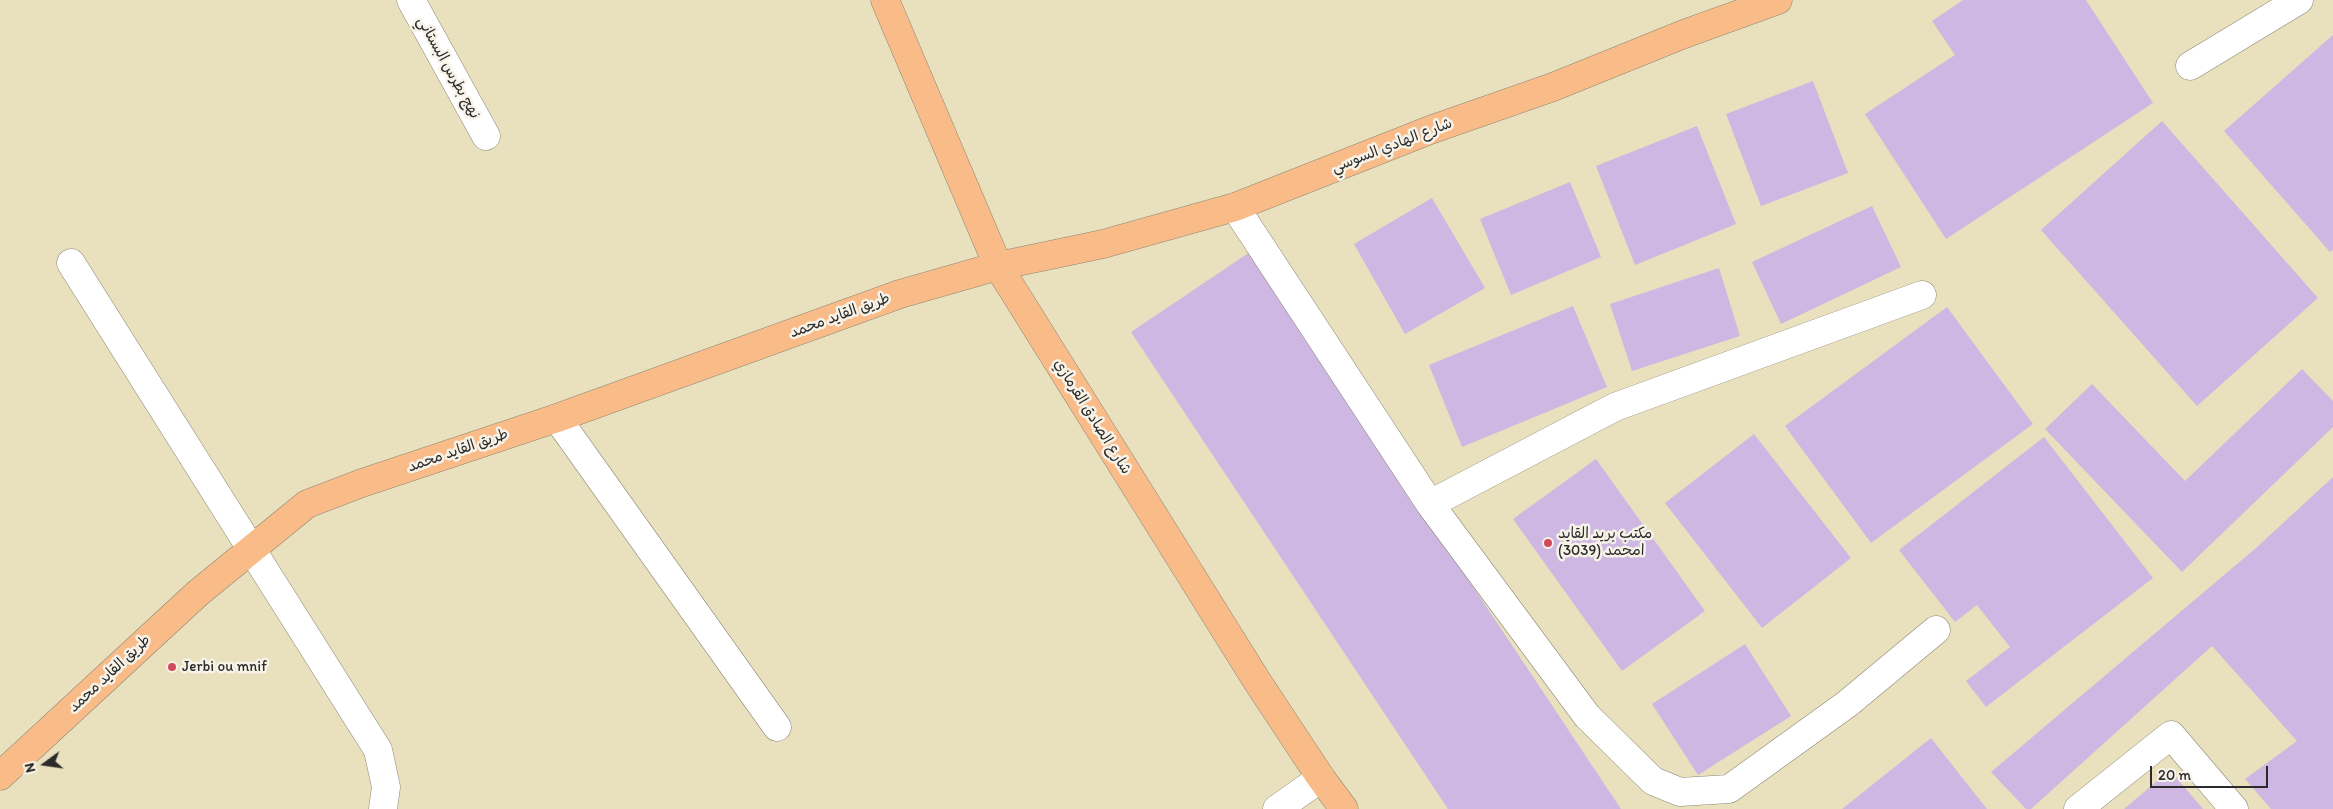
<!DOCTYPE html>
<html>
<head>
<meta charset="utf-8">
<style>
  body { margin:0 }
  #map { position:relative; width:2333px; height:809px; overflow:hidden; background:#e9e0bd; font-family:Itim,sans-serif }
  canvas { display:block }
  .north { position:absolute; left:20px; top:739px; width:50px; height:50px; -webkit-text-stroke:4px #f7f3e8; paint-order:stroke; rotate:256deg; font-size:14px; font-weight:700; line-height:20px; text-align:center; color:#2b2b2b }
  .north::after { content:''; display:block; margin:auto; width:18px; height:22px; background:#2b2b2b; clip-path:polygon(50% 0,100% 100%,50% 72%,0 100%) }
  .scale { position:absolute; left:2150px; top:766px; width:118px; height:22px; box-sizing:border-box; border:2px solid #2b2b2b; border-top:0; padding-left:6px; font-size:15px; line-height:18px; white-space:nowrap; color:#2b2b2b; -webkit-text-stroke:4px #f7f3e8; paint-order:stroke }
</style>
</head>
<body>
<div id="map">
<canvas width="2333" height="809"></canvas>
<div class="north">N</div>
<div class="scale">20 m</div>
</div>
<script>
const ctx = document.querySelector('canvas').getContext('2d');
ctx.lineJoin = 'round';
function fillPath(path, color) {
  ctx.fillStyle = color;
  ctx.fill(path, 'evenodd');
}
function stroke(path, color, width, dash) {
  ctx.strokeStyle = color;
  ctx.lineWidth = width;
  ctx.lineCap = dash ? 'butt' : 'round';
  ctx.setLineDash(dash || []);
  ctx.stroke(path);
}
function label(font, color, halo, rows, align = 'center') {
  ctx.font = font + ' Itim,"Playpen Sans Arabic",sans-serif';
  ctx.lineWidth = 5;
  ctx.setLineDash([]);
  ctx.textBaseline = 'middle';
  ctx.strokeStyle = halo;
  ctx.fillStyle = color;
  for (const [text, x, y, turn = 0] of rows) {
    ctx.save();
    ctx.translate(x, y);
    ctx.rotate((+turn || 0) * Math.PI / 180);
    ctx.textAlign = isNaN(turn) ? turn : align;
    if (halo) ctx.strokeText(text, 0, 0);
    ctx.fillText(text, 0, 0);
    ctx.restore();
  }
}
fillPath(new Path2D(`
  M1963,0H2086L2153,103L1946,239L1865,114L1955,55L1932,21Z
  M2333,35V250L2330,252L2224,131Z
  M1813,81L1848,173L1761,206L1726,114Z
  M2162,121L2318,298L2197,406L2041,230Z
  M1697,126L1736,224L1635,265L1596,166Z
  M1570,182L1601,257L1511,295L1480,219Z
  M1432,198L1485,288L1405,334L1354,244Z
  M1872,206L1901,267L1781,324L1752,262Z
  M1250,252L1621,809H1448L1131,332Z
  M1719,268L1740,336L1632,371L1610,304Z
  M1573,306L1607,387L1462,447L1429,365Z
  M1947,307L2033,424L1871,543L1785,426Z
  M2302,369L2333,401V427L2182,572L2045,429L2092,384L2185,481Z
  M1754,434L1851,558L1762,628L1665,503Z
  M2044,437L2153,578L1986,707L1966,681L2010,647L1977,605L1955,622L1899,550Z
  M1596,459L1705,611L1622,671L1513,519Z
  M2333,477V809H2271L2245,779L2297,741L2212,646L2031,809H2026L1991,772L2256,548Z
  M1745,644L1791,716L1698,775L1652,704Z
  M1931,738L1987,809H1842Z
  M2170,770L2203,809H2124Z`), '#ceb7e3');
const minor = new Path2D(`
  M411,0L486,136
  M2190,66L2299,0
  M1235,207L1430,504L1587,716L1653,781L1680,792L1729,789L1847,704L1936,630
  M71,263L378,750L386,787L383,809
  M557,418L777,727
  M1430,504L1615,407L1922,295
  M1277,809L1321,778
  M2078,809L2171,735L2234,809`);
const major = new Path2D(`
  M885,0L998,266L1257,681L1321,778L1344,809
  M0,776L198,593L307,504L362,483L557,418L900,294L998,266L1103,244L1235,207L1430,130L1553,87L1684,34L1778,0`);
stroke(minor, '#8a8674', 29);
stroke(major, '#8a8674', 29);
stroke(minor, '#fff', 28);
stroke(major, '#f9bc89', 28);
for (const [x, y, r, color] of [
  [1548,543,5,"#d1495b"],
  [172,667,5,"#d1495b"]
]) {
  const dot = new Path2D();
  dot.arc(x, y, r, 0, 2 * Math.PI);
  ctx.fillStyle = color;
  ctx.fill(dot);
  stroke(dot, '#f7f3e8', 2);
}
label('15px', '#2b2b2b', '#f7f3e8', [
  ["نهج بطرس البستاني",448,68,61],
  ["شارع الهادي السوسي",1392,146,-21],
  ["طريق القايد محمد",840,316,-20],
  ["شارع الصادق القرمازي",1092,417,58],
  ["طريق القايد محمد",458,451,-19],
  ["طريق القايد محمد",110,674,-43]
]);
label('15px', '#2b2b2b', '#f7f3e8', [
  ["مكتب بريد القايد",1558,534],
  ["امحمد (3039)",1558,551],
  ["Jerbi ou mnif",182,667]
], 'left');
</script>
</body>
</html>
